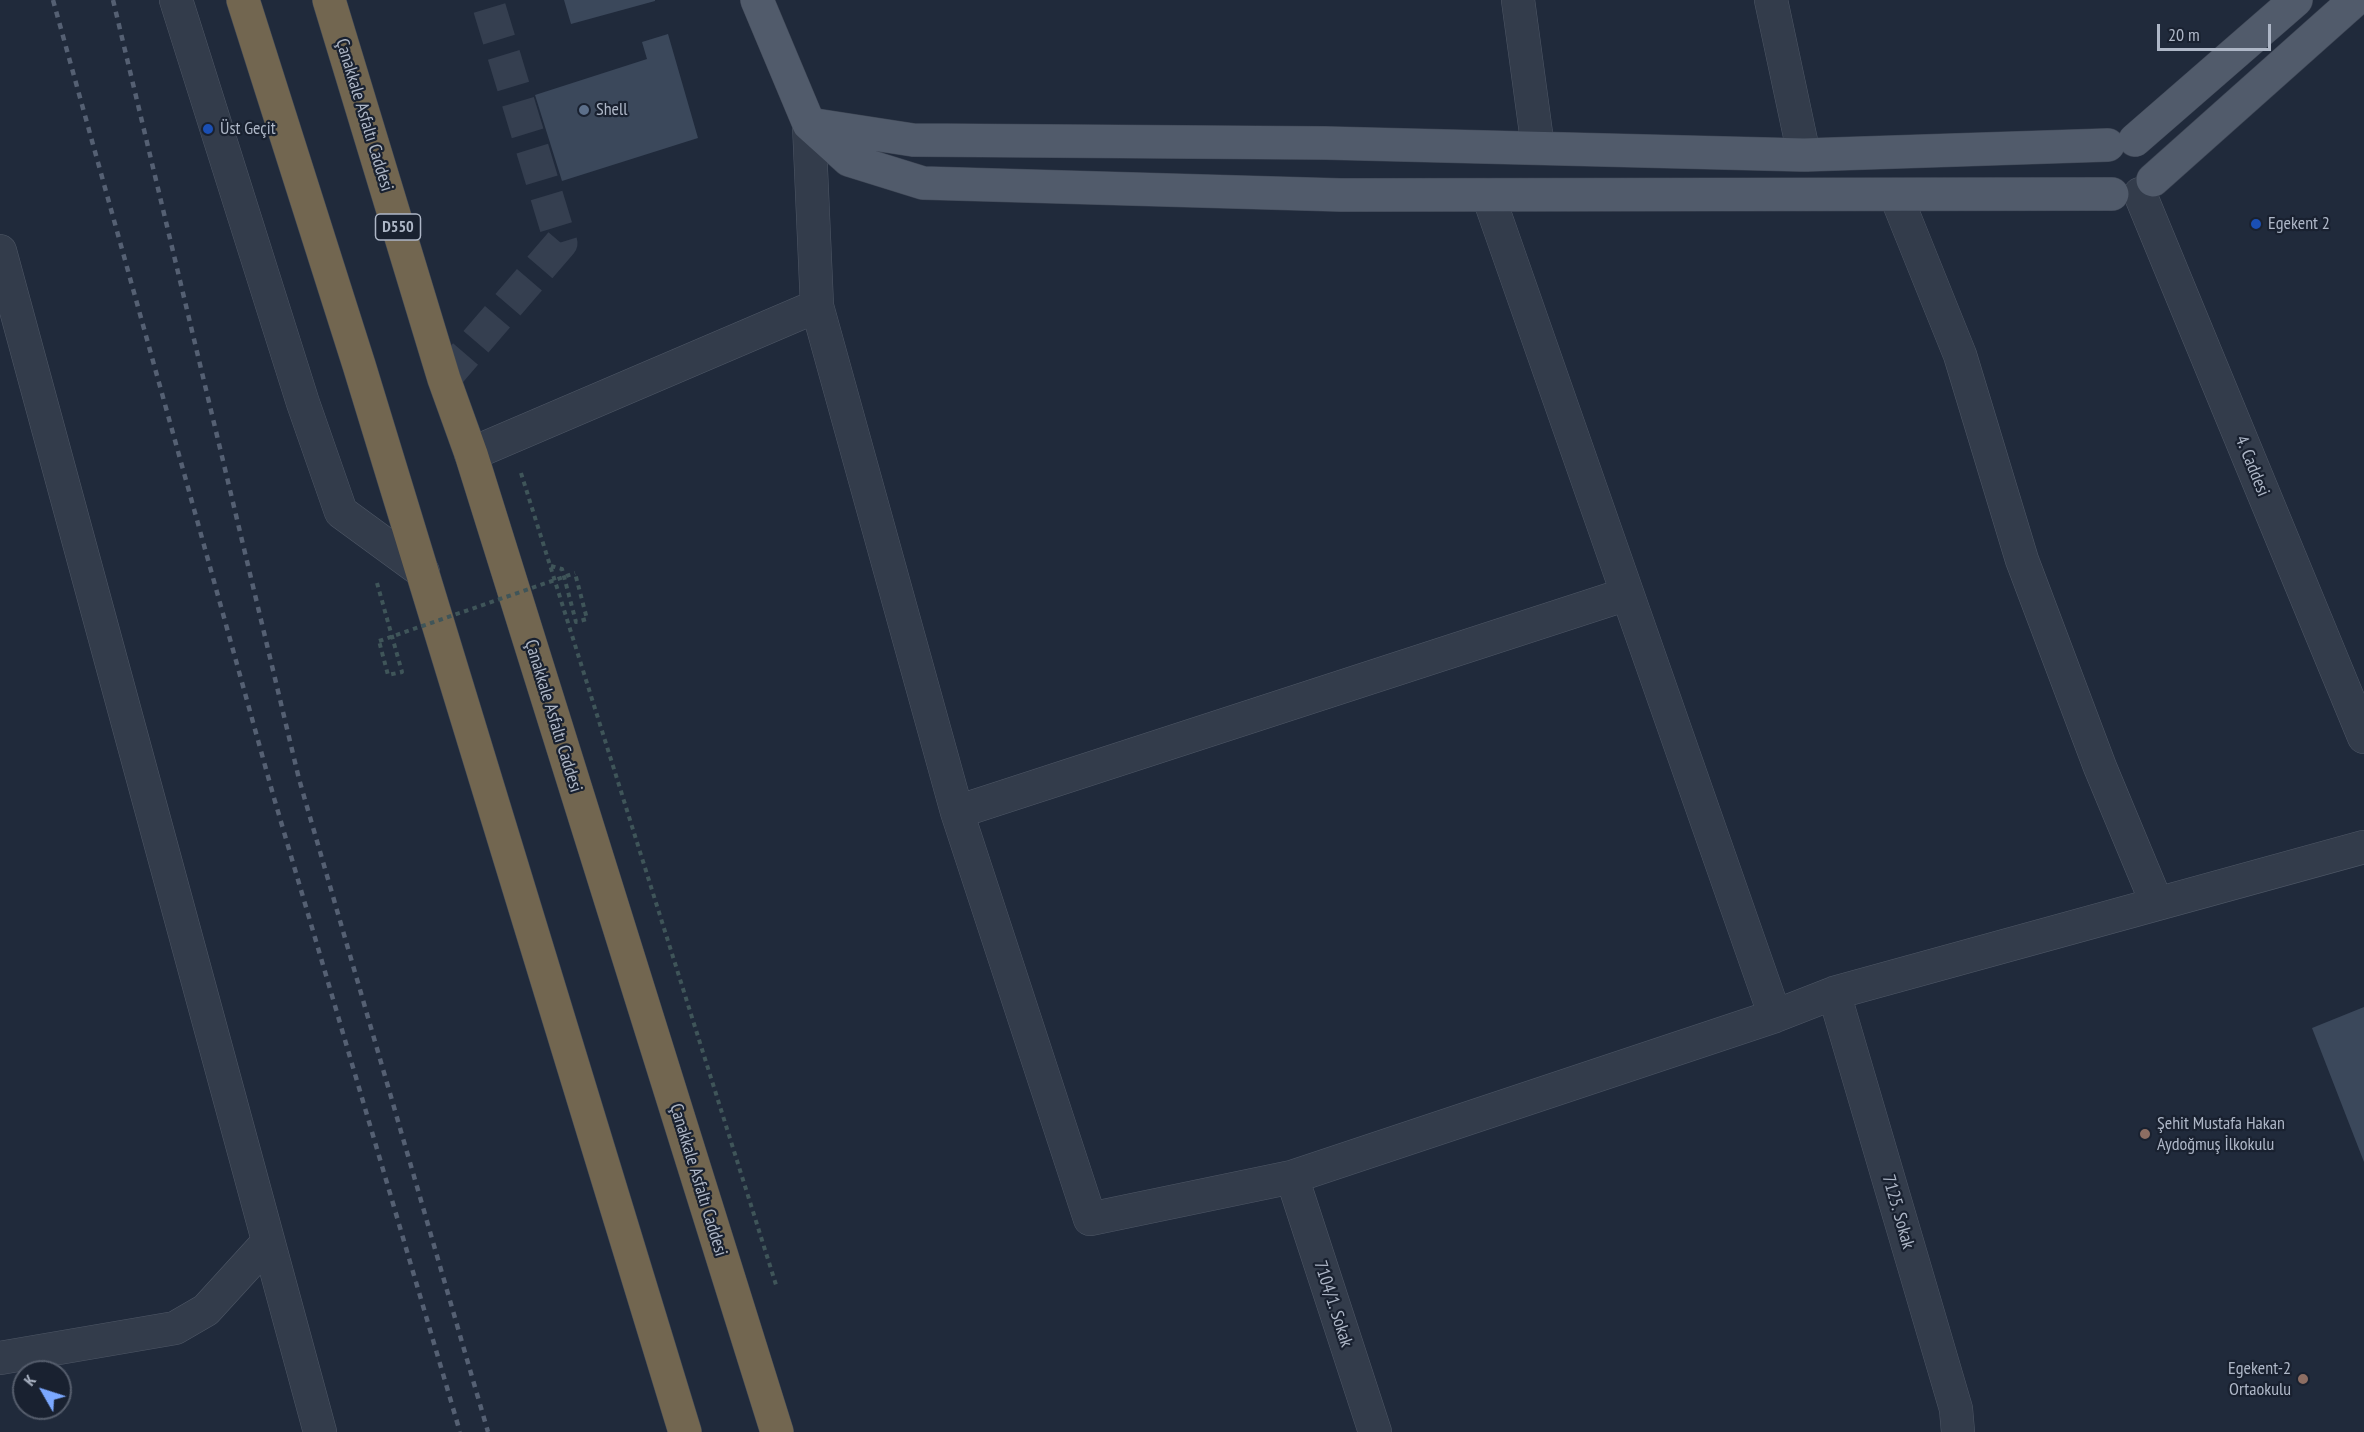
<!DOCTYPE html>
<html>
<head>
<meta charset="utf-8">
<style>
  body { margin:0 }
  #map { position:relative; width:2364px; height:1432px; overflow:hidden; background:#202a3b; font-family:"PT Sans Narrow",sans-serif }
  canvas { display:block }
  .north { position:absolute; left:12px; top:1360px; width:60px; height:60px; box-sizing:border-box; background:#192130; border:2px solid #555d6c; border-radius:50%; rotate:309deg; font-size:16px; font-weight:700; line-height:24px; text-align:center; color:#aeb7c7 }
  .north::after { content:''; display:block; margin:auto; width:21px; height:27px; background:#7ba8ff; clip-path:polygon(50% 0,100% 100%,50% 72%,0 100%) }
  .scale { position:absolute; left:2157px; top:24px; width:114px; height:27px; box-sizing:border-box; border:3px solid #aeb7c7; border-top:0; padding-left:8px; font-size:18px; line-height:21px; white-space:nowrap; color:#aeb7c7; -webkit-text-stroke:4px #192130; paint-order:stroke }
</style>
</head>
<body>
<div id="map">
<canvas width="2364" height="1432"></canvas>
<div class="north">K</div>
<div class="scale">20 m</div>
</div>
<script>
const ctx = document.querySelector('canvas').getContext('2d');
ctx.lineJoin = 'round';
function fillPath(path, color) {
  ctx.fillStyle = color;
  ctx.fill(path, 'evenodd');
}
function stroke(path, color, width, dash) {
  ctx.strokeStyle = color;
  ctx.lineWidth = width;
  ctx.lineCap = dash ? 'butt' : 'round';
  ctx.setLineDash(dash || []);
  ctx.stroke(path);
}
function label(font, color, halo, rows, align = 'center') {
  ctx.font = font + ' "PT Sans Narrow",sans-serif';
  ctx.lineWidth = 4.5;
  ctx.setLineDash([]);
  ctx.textBaseline = 'middle';
  ctx.strokeStyle = halo;
  ctx.fillStyle = color;
  for (const [text, x, y, turn = 0] of rows) {
    ctx.save();
    ctx.translate(x, y);
    ctx.rotate((+turn || 0) * Math.PI / 180);
    ctx.textAlign = isNaN(turn) ? turn : align;
    if (halo) ctx.strokeText(text, 0, 0);
    ctx.fillText(text, 0, 0);
    ctx.restore();
  }
}
fillPath(new Path2D(`
  M564,0H655V1L571,24Z
  M668,34L698,138L562,181L535,95L647,59L642,42Z
  M2364,1007V1162L2312,1028Z`), '#3b485b');
stroke(new Path2D(`
  M444,379L561,243L487,0`), '#353f50', 33, [33, 16]);
const minor = new Path2D(`
  M176,0L303,403L341,512L423,572
  M1518,0L1538,148
  M1771,0L1804,155
  M2140,194L2364,737
  M1488,195L1775,1016
  M1896,196L1960,355L2022,560L2100,767L2157,904
  M0,251L320,1432
  M817,306L957,812L1090,1219L1292,1177L1775,1016L1834,993L2364,847
  M471,454L817,306L809,124
  M957,812L1627,594
  M1834,993L1956,1409L1958,1432
  M1292,1177L1375,1432
  M0,1358L175,1328L206,1310L268,1242`);
const major = new Path2D(`
  M757,0L809,124L849,160L923,183L1341,195L2112,194
  M809,124L913,140L1325,143L1804,155L2108,145
  M2135,140L2296,0
  M2153,180L2355,0`);
const highway = new Path2D(`
  M243,0L359,365L685,1432
  M329,0L444,379L471,454L777,1432`);
stroke(minor, '#4e5766', 34);
stroke(major, '#3d4554', 34);
stroke(highway, '#3e4756', 34);
stroke(new Path2D(`
  M521,473L777,1288
  M551,566L562,569L576,622L587,619L575,573
  M377,583L402,672L388,675L379,641`), '#3f5559', 4, [4.5, 4.5]);
stroke(minor, '#333c4b', 33);
stroke(major, '#515b6b', 33);
stroke(highway, '#726650', 33);
stroke(new Path2D(`
  M53,0L274,798L460,1432
  M113,0L299,779L488,1432`), '#556073', 4.5, [6, 6]);
stroke(new Path2D(`
  M379,641L575,573`), '#3f5559', 4, [4.5, 4.5]);
for (const [x, y, r, color] of [
  [584,110,6,"#5c6f8a"],
  [208,129,6,"#1a4fb4"],
  [2256,224,6,"#1a4fb4"],
  [2145,1134,6,"#8d6e63"],
  [2303,1379,6,"#8d6e63"]
]) {
  const dot = new Path2D();
  dot.arc(x, y, r, 0, 2 * Math.PI);
  ctx.fillStyle = color;
  ctx.fill(dot);
  stroke(dot, '#192130', 2);
}
for (const [x, y, w] of [
  [398,227,45]
]) {
  const box = new Path2D();
  box.roundRect(x - w / 2, y - 13, w, 26, 4.5);
  ctx.fillStyle = '#192130';
  ctx.fill(box);
  stroke(box, '#aeb7c7', 1.5);
}
label('bold 16px', '#aeb7c7', null, [
  ["D550",398,227]
]);
label('18px', '#aeb7c7', '#192130', [
  ["Shell",596,110],
  ["Üst Geçit",220,129],
  ["Egekent 2",2268,224],
  ["Şehit Mustafa Hakan",2157,1124],
  ["Aydoğmuş İlkokulu",2157,1145],
  ["Egekent-2",2291,1369,"right"],
  ["Ortaokulu",2291,1390,"right"]
], 'left');
label('18px', '#aeb7c7', '#192130', [
  ["Çanakkale Asfaltı Caddesi",364,115,73],
  ["4. Caddesi",2252,466,68],
  ["Çanakkale Asfaltı Caddesi",553,716,73],
  ["Çanakkale Asfaltı Caddesi",698,1180,73],
  ["7125. Sokak",1898,1212,74],
  ["7104/1. Sokak",1333,1304,72]
]);
</script>
</body>
</html>
